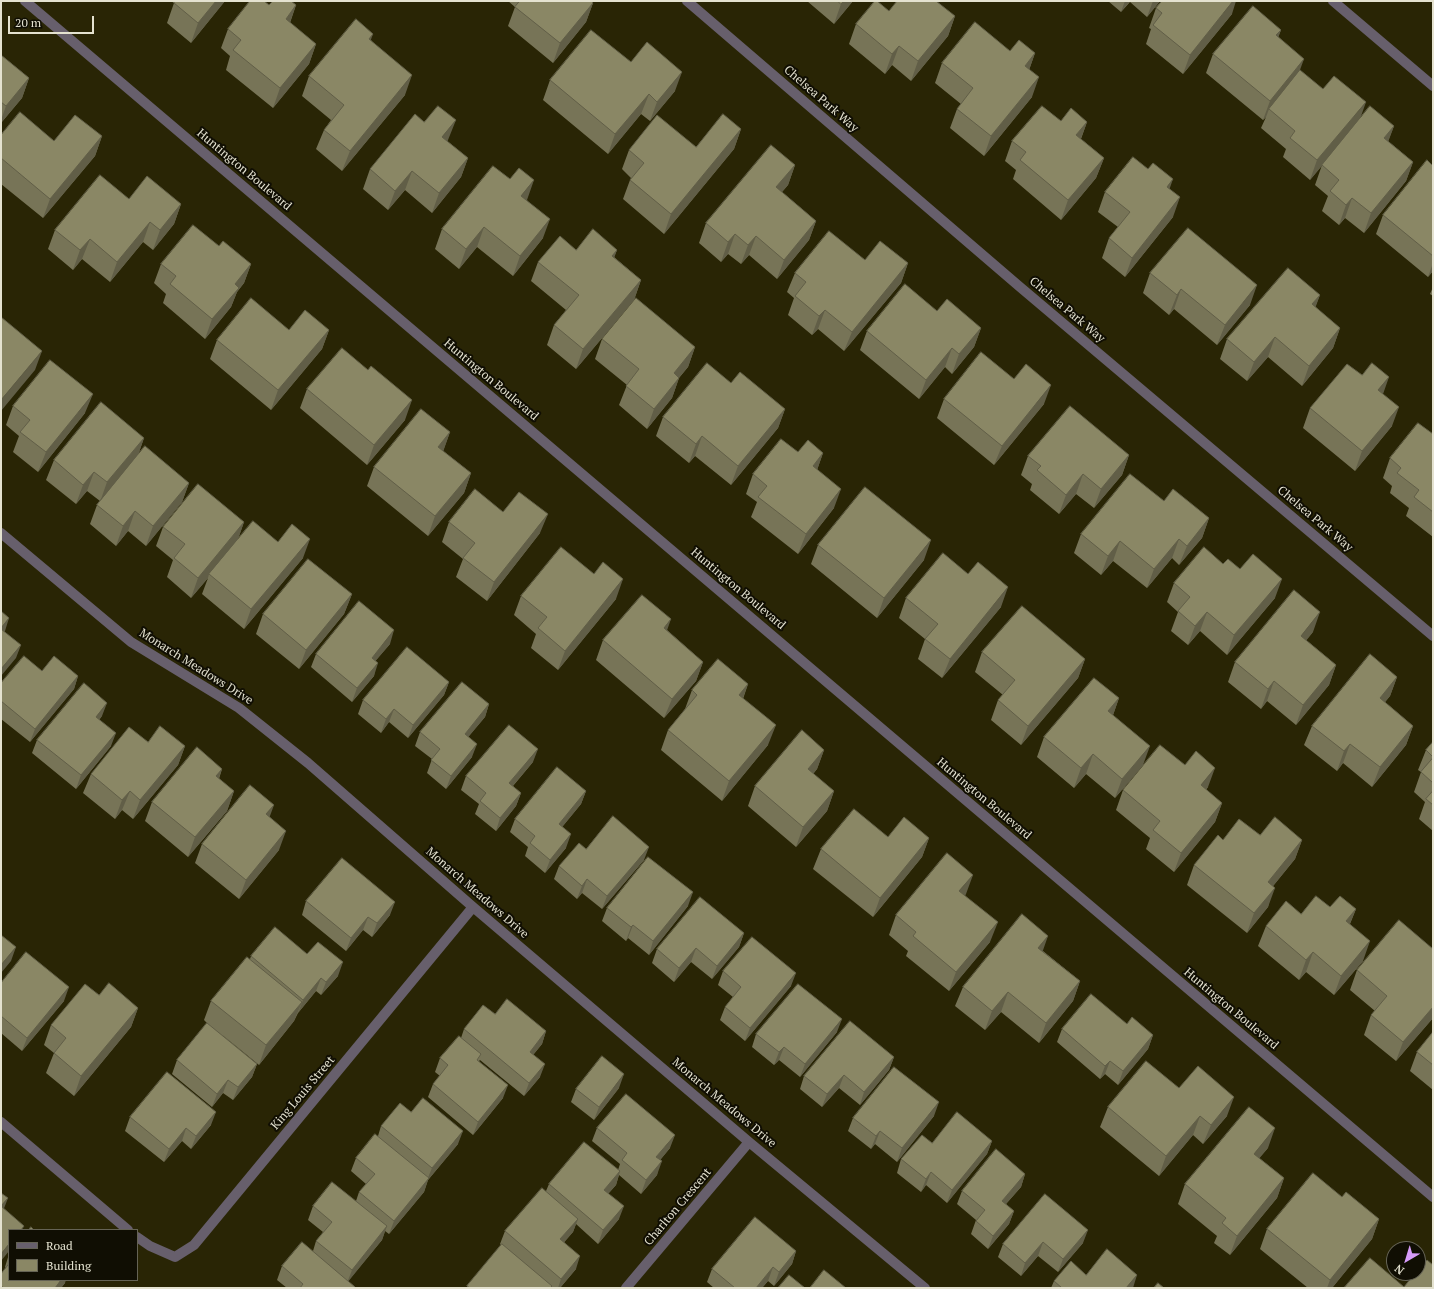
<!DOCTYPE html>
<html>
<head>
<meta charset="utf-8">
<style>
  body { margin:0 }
  #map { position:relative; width:1434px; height:1289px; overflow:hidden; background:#292505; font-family:"PT Serif",serif }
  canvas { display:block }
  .frame { position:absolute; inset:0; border:2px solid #e4e2d0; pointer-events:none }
  .legend { position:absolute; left:8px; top:1229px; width:130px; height:52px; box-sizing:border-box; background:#100e03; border:1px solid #656355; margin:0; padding:5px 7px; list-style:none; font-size:12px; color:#e4e2d0 }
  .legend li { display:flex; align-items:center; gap:8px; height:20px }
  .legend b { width:20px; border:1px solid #656355 }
  .north { position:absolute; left:1386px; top:1241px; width:40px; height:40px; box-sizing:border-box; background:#100e03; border:1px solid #656355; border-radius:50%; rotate:218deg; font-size:11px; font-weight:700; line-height:16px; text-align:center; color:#e4e2d0 }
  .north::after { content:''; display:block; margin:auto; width:14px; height:18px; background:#d69bfa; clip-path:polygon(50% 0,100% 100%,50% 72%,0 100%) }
  .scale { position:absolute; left:8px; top:16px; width:86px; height:18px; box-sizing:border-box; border:2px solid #e4e2d0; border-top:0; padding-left:5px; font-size:12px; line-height:14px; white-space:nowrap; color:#e4e2d0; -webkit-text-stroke:3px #100e03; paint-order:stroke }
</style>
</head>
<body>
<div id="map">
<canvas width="1434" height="1289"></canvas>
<div class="frame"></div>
<ul class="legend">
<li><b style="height:5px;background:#675f6c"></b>Road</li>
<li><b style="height:11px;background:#8a8765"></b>Building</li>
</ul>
<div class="north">N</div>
<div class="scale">20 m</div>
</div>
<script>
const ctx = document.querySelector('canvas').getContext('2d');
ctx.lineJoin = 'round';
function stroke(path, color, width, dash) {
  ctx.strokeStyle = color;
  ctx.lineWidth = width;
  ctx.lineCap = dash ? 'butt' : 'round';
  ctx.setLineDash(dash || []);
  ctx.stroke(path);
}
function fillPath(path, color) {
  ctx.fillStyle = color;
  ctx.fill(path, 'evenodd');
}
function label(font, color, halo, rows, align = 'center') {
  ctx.font = font + ' "PT Serif",serif';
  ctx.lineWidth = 4;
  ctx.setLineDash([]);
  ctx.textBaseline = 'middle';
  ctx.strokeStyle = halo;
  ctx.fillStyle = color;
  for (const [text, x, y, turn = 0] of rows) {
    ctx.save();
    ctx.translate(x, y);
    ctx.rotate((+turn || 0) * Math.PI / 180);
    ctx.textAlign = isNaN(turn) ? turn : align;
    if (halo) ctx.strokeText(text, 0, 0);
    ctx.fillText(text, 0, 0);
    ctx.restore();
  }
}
stroke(new Path2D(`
  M25,1L1433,1197
  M687,1L1020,287L1433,636
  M1333,1L1433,86
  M1,533L131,642L239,708L308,763L473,907L749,1142L925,1288
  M1,1122L128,1230
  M137,1237L150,1246L175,1257L194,1245L473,907
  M626,1288L749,1142`), '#675f6c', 10);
fillPath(new Path2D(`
  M171,1H225L191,43L167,23L174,3Z
  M508,1H591L593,3L586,22L553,63L508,26L515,7Z
  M807,1H853L834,24Z
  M1108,1H1160L1147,17L1130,2L1121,12Z
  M269,5H296L290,23L316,44L309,64L273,108L226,70L230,56L221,48L228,29Z
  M1156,8L1232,14L1183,74L1146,44L1151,29L1149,28Z
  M889,11L955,16L948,36L911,81L892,65L885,74L849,44L856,24Z
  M1281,30L1278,37L1300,71L1359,120L1394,126L1388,141L1413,162L1406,181L1364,233L1345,218L1339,225L1322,211L1328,196L1315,185L1322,165L1324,163L1310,180L1283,157L1286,149L1261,128L1266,117L1263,120L1206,73L1213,54Z
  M371,40L405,95L342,171L316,149L324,130L331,120L302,96L309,76Z
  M1010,51L1035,53L1029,70L1032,97L984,156L950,128L957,109L961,104L935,83L942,63Z
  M1,55L29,78L22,98L1,123Z
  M550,80L675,91L650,121L641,114L608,154L543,100Z
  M1061,121L1087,122L1081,139L1104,158L1096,178L1061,220L1013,179L1016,170L1005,161L1012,141Z
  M424,122L448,140L447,141L468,158L461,177L432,213L405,190L388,210L363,189L370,169Z
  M741,129L734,149L664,234L623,199L630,180L631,178L622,169L629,150L696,147Z
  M1,135L54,141L102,136L95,156L43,218L1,184Z
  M795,165L788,185L782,192L816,221L809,240L777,279L749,255L741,264L728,254L721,262L699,243L706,223Z
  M1433,166V271L1428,277L1376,234L1383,215Z
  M1169,189L1173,217L1125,277L1102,258L1109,238L1118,227L1098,212L1105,192Z
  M129,199L181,204L174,224L153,250L143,242L110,282L82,259L73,270L48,249L55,230Z
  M527,200L543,238L513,276L477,247L459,269L435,249L442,229Z
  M219,246L251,264L244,283L237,292L231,307L205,339L163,303L166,294L154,283L161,264Z
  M576,250H617L614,257L641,280L634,300L576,369L547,345L554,325L566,310L531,281L538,262Z
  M865,260L908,263L901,283L844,351L818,329L812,335L788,315L794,298L787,292L795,273Z
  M1150,273L1250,305L1217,345L1174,309L1169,315L1143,293Z
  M1433,287V296L1430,294Z
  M1320,295L1315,307L1340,328L1333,348L1302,386L1268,357L1247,381L1220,359L1227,339Z
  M937,311L981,328L974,347L952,374L945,367L919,399L860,350L867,331Z
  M289,330H329L322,349L271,410L210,359L217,340Z
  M602,339L695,347L688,367L679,378L672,398L647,429L619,405L627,385L595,359Z
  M731,383L785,409L778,428L731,485L695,456L689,463L656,436L663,417Z
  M307,389L405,420L367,465L300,408Z
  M1383,394L1392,426L1355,471L1303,428L1310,408Z
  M944,399L1044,404L994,465L937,418Z
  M13,406L85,413L38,472L13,452L19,436L6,425Z
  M450,432L443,451L471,473L464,493L428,536L367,486L374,467Z
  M1433,434V537L1406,516L1409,508L1390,493L1392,486L1383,478L1390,458Z
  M144,438L138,455L189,483L182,502L146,546L128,531L116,546L90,524L97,505L100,501L87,491L76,504L46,480L54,460Z
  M798,452L823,453L817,470L834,508L798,554L751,517L757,502L746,494L753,474Z
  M1129,455L1122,475L1094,508L1076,494L1059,514L1030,490L1032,484L1021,475L1028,456Z
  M1164,501L1209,518L1202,538L1179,565L1172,558L1147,588L1113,561L1101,575L1074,553L1081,534Z
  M503,512L540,533L487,601L456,577L463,559L442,542L449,522Z
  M244,522L238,539L278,542L303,558L244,629L202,594L208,578L191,598L167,577L173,560L156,546L163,527Z
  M818,545L924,560L877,618L811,564Z
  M1223,564L1240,569L1275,598L1227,655L1200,631L1188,645L1171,631L1178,612L1167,602L1174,583Z
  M352,594L344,614L299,669L256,634L263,614Z
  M521,596L616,599L558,670L531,648L536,634L514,615Z
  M906,598L1001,607L942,678L918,659L925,639L899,618Z
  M667,630L703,662L696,681L664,718L596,660L603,640Z
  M1313,632L1306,640L1336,665L1329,685L1296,725L1267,701L1261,709L1228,682L1235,662Z
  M390,644L376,660L374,676L352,702L311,667L316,654Z
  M982,652L1085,659L1078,678L1021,745L991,720L998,700L1003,695L975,672Z
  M42,671L78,676L74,689L30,742L1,719V683Z
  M1397,677L1390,696L1385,702L1413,726L1406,745L1372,787L1343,763L1337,771L1304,745L1312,726Z
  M449,682L444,695L408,738L389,722L381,733L358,714L363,700Z
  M748,684L743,699L768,745L722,801L661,750L668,730L685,709L692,690Z
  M1119,698L1113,715L1143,765L1115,798L1086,774L1074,788L1037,757L1044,737Z
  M489,704L485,717L468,737L472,757L446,789L427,773L432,759L415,746L420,732Z
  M102,716L99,720L111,746L76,789L32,753L37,740Z
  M148,742L185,746L178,765L133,819L122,810L115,819L83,793L91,774Z
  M1433,742V831L1419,819L1425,802L1414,792L1421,772L1418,770L1426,750Z
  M824,750L817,769L813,774L834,791L827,811L796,847L748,806L755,786Z
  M533,762L513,786L521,793L516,806L496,831L475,814L479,804L461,790L466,776Z
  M222,769L219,779L234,791L227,811L188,857L145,821L152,802Z
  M1208,787L1206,790L1222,803L1215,822L1174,872L1146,849L1150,838L1116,810L1123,790Z
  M586,791L581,804L562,827L566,848L545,873L525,856L528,847L510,832L515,819Z
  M269,817L279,850L239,899L195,863L202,844Z
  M1260,835L1302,840L1295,859L1273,886L1268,907L1247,933L1187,885L1194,865L1223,840Z
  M888,837L929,838L922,857L873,917L813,869L821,849Z
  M586,849L644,860L602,909L582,893L577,899L554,879L559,866Z
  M966,894L965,895L990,942L949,991L906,956L908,951L889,935L896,915Z
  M306,901L390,915L372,937L363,930L346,951L302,915Z
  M688,906L649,955L628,938L626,941L602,921L607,908Z
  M1330,907L1356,909L1350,924L1363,961L1334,995L1306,972L1299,980L1258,946L1266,926L1301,914Z
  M744,933L739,947L712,979L691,962L674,982L652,963L657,949Z
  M1433,949V1018L1396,1061L1364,1035L1371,1015L1375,1011L1350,990L1357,970Z
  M1043,951L1080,981L1073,1001L1039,1043L1001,1012L985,1030L955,1006L963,987Z
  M307,954L338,976L321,995L316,991L298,1013L294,1021L259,1065L220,1033L257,1064L252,1077L233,1100L223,1093L212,1107L172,1074L177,1060L207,1023L204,1020L211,1001L250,959L251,956Z
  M723,971L791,986L745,1041L720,1020L725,1007L733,997L718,985Z
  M1,983L64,1001L22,1051L1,1033Z
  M99,995L138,1008L131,1027L74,1096L46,1073L54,1053L44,1045L51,1025Z
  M495,1014L546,1031L542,1044L533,1055L540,1077L524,1096L480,1060L479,1061L503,1098L473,1135L428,1097L433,1084L440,1076L435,1072L440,1058L461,1038L464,1029Z
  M1127,1024L1153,1035L1148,1049L1118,1085L1105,1074L1100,1079L1057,1042L1062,1029Z
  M837,1032L800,1077L779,1060L774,1065L752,1047L756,1034Z
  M1433,1032V1090L1410,1071L1417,1052Z
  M894,1057L889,1070L860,1105L839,1088L822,1107L800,1089L804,1076Z
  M619,1088L594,1120L571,1102L576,1089Z
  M1179,1088L1227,1116L1203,1144L1193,1135L1159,1176L1100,1127L1108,1107Z
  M411,1112L458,1144L428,1180L424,1192L389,1234L385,1231L382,1240L348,1281L355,1287V1288H287L277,1280L282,1266L313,1251L316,1241L323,1232L308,1220L313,1206L356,1201L359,1192L366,1184L351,1171L356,1158L378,1136L381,1126Z
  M934,1116L897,1162L875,1144L871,1149L848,1131L853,1118Z
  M130,1117L211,1125L191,1149L182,1141L164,1162L125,1131Z
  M597,1128L670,1148L660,1160L657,1175L641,1194L619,1175L616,1185L608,1194L619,1219L598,1244L576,1224L573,1232L564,1242L576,1269L560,1288H467V1286L501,1245L500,1244L505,1231L546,1191L549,1184L618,1170L620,1164L592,1141Z
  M992,1141L987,1154L947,1203L926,1185L921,1192L897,1173L901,1159L932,1143Z
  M1268,1148L1259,1158L1284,1178L1277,1198L1230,1255L1214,1243L1217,1236L1178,1204L1185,1184Z
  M1025,1174L1021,1187L1006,1204L1014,1211L1009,1224L988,1249L971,1234L976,1220L957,1204L962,1191Z
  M1045,1194L1083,1243L1058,1272L1038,1256L1021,1276L998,1257L1003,1244Z
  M1342,1197L1379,1219L1372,1239L1332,1288H1308L1260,1249L1267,1229Z
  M796,1251L792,1264L774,1286L768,1281L762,1288H714L707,1282L712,1269Z
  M9,1254V1280L65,1283L61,1288H1V1274L6,1268L5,1267Z
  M1086,1275L1133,1288H1051L1054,1281Z`), '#777457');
fillPath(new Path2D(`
  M216,1H225L191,43L198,23Z
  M844,1H853L834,24L841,4Z
  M1125,1H1130L1121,12Z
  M1153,1H1160L1147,17Z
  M1233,1H1236L1232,14L1183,74L1190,55Z
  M593,3L586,22L553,63L560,43Z
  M296,5L289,25L286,19Z
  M955,16L948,36L911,81L918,61Z
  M1281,30L1274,49L1276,35Z
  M373,34L366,53L369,39Z
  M316,44L309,64L273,108L280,88Z
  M899,46L892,65L885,74L892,54Z
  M1035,53L1028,73L1025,66Z
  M1304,59L1297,78L1269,109L1266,117L1263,120L1270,101Z
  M682,72L675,91L650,121L657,102Z
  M412,75L405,95L342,171L350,151Z
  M1039,77L1032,97L984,156L991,136Z
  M29,78L22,98L1,123V120L6,106Z
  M649,94L641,114L608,154L615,134Z
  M1366,102L1359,122L1310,180L1317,160Z
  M456,120L448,140L435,156L442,137Z
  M1087,122L1080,141L1076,135Z
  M1394,126L1387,145L1384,138Z
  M741,129L734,149L664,234L671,214Z
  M102,136L95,156L43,218L50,199Z
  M468,158L461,177L432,213L439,193Z
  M1104,158L1096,178L1061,220L1068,200Z
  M1413,162L1406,181L1364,233L1371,213Z
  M795,165L788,185L769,207L776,187Z
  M412,171L405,190L388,210L395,191Z
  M1173,179L1166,199L1167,187Z
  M534,180L527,200L514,215L521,196Z
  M1180,197L1173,217L1125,277L1132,258Z
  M1352,198L1345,218L1339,225L1346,205Z
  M181,204L174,224L153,250L160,230Z
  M550,219L543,238L513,276L520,256Z
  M816,221L809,240L777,279L784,260Z
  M150,222L143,242L110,282L117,262Z
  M484,227L477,247L459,269L466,249Z
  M735,234L728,254L721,262L728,242Z
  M756,236L749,255L741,264L748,245Z
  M90,239L82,259L73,270L80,250Z
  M617,250L610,269L612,256Z
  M908,263L901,283L844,351L852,332Z
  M1433,263V271L1428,277Z
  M251,264L244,283L237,292L231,307L205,339L212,319L235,284Z
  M641,280L634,300L576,369L583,349Z
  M1257,285L1250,305L1217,345L1225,325Z
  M1181,289L1174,309L1169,315L1177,295Z
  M1320,295L1313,314L1312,304Z
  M825,310L818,329L812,335L819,316Z
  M981,328L974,347L952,374L959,354Z
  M1340,328L1333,348L1302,386L1309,366Z
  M329,330L322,349L271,410L278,390Z
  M1275,337L1268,357L1247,381L1254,362Z
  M695,347L688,367L666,393L674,373Z
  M952,348L945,367L919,399L926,380Z
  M42,351L35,370L1,411V400Z
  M1389,377L1382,397L1378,390Z
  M679,378L672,398L647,429L654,409Z
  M1051,385L1044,404L994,465L1002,446Z
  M93,394L85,413L38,472L46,452Z
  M412,400L405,420L367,465L374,445Z
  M1399,407L1392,426L1355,471L1362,451Z
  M785,409L778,428L731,485L738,466Z
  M450,432L443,452L438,447Z
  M702,436L695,456L689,463L696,444Z
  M144,438L137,458L100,502L107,482Z
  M823,453L816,473L813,466Z
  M1129,455L1122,475L1094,508L1101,489Z
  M94,472L87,491L76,504L83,485Z
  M471,473L464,493L428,536L435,516Z
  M1083,474L1076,494L1059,514L1066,495Z
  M189,483L182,502L146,546L153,526Z
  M841,489L834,508L798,554L806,534Z
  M135,511L128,531L116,546L123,526Z
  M548,514L540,533L487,601L494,582Z
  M1209,518L1202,538L1179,565L1187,546Z
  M244,522L237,542L209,574L208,578L191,598L198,578Z
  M310,539L303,558L244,629L251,609Z
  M1179,539L1172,558L1147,588L1154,569Z
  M931,540L924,560L877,618L884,598Z
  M1120,541L1113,561L1101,575L1108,556Z
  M623,579L616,599L558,670L565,651Z
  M1282,579L1275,598L1227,655L1234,635Z
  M1008,587L1001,607L942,678L950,659Z
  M352,594L344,614L299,669L306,650Z
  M1207,612L1200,631L1188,645L1195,626Z
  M1320,612L1313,632L1294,656L1301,636Z
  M9,618L5,631L1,635V628Z
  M671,619L664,639V628Z
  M394,630L390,644L367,671L372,658Z
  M21,645L16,658L1,676V669Z
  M1085,659L1078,678L1021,745L1028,726Z
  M703,662L696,681L664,718L672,699Z
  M378,663L374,676L352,702L357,688Z
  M1336,665L1329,685L1296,725L1303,705Z
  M78,676L74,689L30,742L35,729Z
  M1397,677L1390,696L1372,718L1380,698Z
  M1274,681L1267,701L1261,709L1268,689Z
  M449,682L444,695L408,738L413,725Z
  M748,684L741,703L739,695Z
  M1119,698L1112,718L1108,711Z
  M107,703L102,716L91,730L96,717Z
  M489,704L485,717L460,747L465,734Z
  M394,709L389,722L381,733L386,719Z
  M776,725L768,745L722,801L729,781Z
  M1413,726L1406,745L1372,787L1380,767Z
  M116,733L111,746L76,789L81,775Z
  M477,744L472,757L446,789L451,776Z
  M1350,744L1343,763L1337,771L1344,751Z
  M185,746L178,765L133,819L140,800Z
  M1150,746L1143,765L1115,798L1122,779Z
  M538,749L533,762L504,796L509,783Z
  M824,750L817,769L801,789L808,769Z
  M1093,754L1086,774L1074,788L1081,768Z
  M1215,768L1208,787L1194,805L1201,785Z
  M222,769L215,788L216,776Z
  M130,791L122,810L115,819L122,800Z
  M234,791L227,811L188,857L195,837Z
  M586,791L581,804L554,837L559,824Z
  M834,791L827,811L796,847L803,827Z
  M521,793L516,806L496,831L500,818Z
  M1222,803L1215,822L1174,872L1181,853Z
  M274,805L267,824L266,814Z
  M286,831L279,850L239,899L246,880Z
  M571,834L566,848L545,873L550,860Z
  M929,838L922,857L873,917L880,898Z
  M1302,840L1295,859L1261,901L1268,882Z
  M649,847L644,860L602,909L607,896Z
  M973,875L966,894L952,910L959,891Z
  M587,879L582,893L577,899L582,886Z
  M1275,888L1268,907L1247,933L1254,913Z
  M693,892L688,906L649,955L653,941Z
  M395,902L390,915L372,937L377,923Z
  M1356,909L1348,928L1346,921Z
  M368,917L363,930L346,951L351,938Z
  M998,922L990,942L949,991L956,972Z
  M633,925L628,938L626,941L631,927Z
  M744,933L739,947L712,979L717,966Z
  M1048,936L1041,956L1038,948Z
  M1370,941L1363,961L1334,995L1341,976Z
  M16,947L11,961L1,973V965Z
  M696,948L691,962L674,982L679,968Z
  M1313,952L1306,972L1299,980L1306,960Z
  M343,962L338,976L321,995L326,982Z
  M796,973L791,986L745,1041L750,1028Z
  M321,978L316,991L298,1013L303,1000Z
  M1080,981L1073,1001L1039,1043L1046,1023Z
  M69,987L64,1001L22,1051L27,1038Z
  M1008,992L1001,1012L985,1030L992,1011Z
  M302,1002L294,1021L259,1065L266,1045Z
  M1433,1007V1018L1396,1061L1403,1042Z
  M138,1008L131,1027L74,1096L81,1076Z
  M842,1019L837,1032L800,1077L805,1064Z
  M546,1031L542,1044L525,1065L530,1052Z
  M1153,1035L1148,1049L1118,1085L1123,1071Z
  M784,1047L779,1060L774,1065L779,1052Z
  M894,1057L889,1070L860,1105L864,1092Z
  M1110,1061L1105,1074L1100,1079L1105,1066Z
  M257,1064L252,1077L233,1100L238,1087Z
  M545,1064L540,1077L524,1096L529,1083Z
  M624,1074L619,1088L594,1120L599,1107Z
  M844,1075L839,1088L822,1107L827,1094Z
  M228,1080L223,1093L212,1107L217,1094Z
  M508,1085L503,1098L473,1135L478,1122Z
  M1234,1097L1227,1116L1203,1144L1211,1125Z
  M939,1102L934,1116L897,1162L902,1148Z
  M216,1112L211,1125L191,1149L196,1136Z
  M1200,1116L1193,1135L1159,1176L1166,1156Z
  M186,1128L182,1141L164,1162L169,1149Z
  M1275,1128L1268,1148L1247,1173L1254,1154Z
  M463,1131L458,1144L428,1180L424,1192L389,1234L394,1221L427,1180L432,1168Z
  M880,1131L875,1144L871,1149L876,1136Z
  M675,1135L670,1148L652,1170L656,1157Z
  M992,1141L987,1154L947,1203L952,1190Z
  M662,1161L657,1175L641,1194L646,1180Z
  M620,1171L616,1185L599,1204L604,1190Z
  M931,1172L926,1185L921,1192L926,1179Z
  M1025,1174L1021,1187L997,1214L1002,1201Z
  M1284,1178L1277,1198L1230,1255L1237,1236Z
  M8,1198L3,1211L1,1206Z
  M624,1206L619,1219L598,1244L603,1230Z
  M1014,1211L1009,1224L988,1249L993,1236Z
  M578,1219L573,1232L556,1252L560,1239Z
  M1379,1219L1372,1239L1332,1288H1327L1330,1280Z
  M387,1226L382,1240L347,1283L352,1270Z
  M1088,1230L1083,1243L1058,1272L1063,1259Z
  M1043,1242L1038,1256L1021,1276L1025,1263Z
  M9,1244V1251L1,1261V1254Z
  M796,1251L792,1264L774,1286L779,1272Z
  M580,1256L576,1269L560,1288H558L561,1279Z
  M773,1267L768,1281L762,1288H756Z
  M1137,1275L1133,1288H1126Z
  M61,1280H66L65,1283L61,1288H55Z`), '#615e47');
const building = new Path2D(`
  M176,1H216L198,23L174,3Z
  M250,1H264L269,5L273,1H291L296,5L286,19L316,44L280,88L233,50L241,40L228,29Z
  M520,1H591L593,3L560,43L515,7Z
  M838,1H844L841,4Z
  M875,1H877L889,11L897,1H936L955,16L918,61L899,46L892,54L856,24Z
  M1162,1H1233L1190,55L1153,25L1162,13L1156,8Z
  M1253,6L1281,30L1276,35L1304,59L1270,101L1213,54Z
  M356,19L373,34L369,39L412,75L350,151L324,130L344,105L309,76Z
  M975,22L1010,51L1019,40L1035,53L1025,66L1039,77L991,136L957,109L973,88L942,63Z
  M591,30L631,62L647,42L682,72L657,102L649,94L615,134L550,80Z
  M1,55L29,78L6,106L1,102Z
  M1300,70L1323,89L1334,76L1366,102L1317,160L1290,138L1295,131L1269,109Z
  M438,106L456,120L442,137L468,158L439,193L412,171L395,191L370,169L415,114L424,122Z
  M1042,106L1061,121L1071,108L1087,122L1076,135L1104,158L1068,200L1020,160L1026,152L1012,141Z
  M1370,106L1394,126L1384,138L1413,162L1371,213L1352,198L1346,205L1330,191L1339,180L1322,165Z
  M20,112L54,141L75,115L102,136L50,199L1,158V135Z
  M723,114L741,129L671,214L630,180L644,163L629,150L657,115L696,147Z
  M771,145L795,165L776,187L816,221L784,260L756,236L748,245L735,234L728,242L706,223Z
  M1133,157L1148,169L1153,163L1173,179L1167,187L1180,197L1132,258L1109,238L1130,212L1105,192Z
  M1427,160L1433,166V256L1383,215Z
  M493,166L510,179L519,168L534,180L521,196L550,219L520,256L484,227L466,249L442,229Z
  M100,175L129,199L147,176L181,204L160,230L150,222L117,262L90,239L80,250L55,230Z
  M193,225L219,246L223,241L251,264L235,284L239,288L212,319L170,284L176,276L161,264Z
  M1188,228L1257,285L1225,325L1181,289L1177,295L1150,273Z
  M593,229L617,250L612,256L641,280L583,349L554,325L579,295L538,262L560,236L576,250Z
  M829,231L865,260L880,241L908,263L852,332L825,310L819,316L795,296L806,282L795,273Z
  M1288,268L1320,295L1312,304L1340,328L1309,366L1275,337L1254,362L1227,339Z
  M905,284L937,311L947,299L981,328L959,354L952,348L926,380L867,331Z
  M251,298L289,330L305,310L329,330L278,390L217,340Z
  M636,298L695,347L674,373L679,378L654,409L626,386L639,369L602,339Z
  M1,317L42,351L1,400Z
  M342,348L368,370L371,366L412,400L374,445L307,389Z
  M981,352L1014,379L1026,364L1051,385L1002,446L944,399Z
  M50,360L93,394L46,452L20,432L30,420L13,406Z
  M707,363L731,383L740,372L785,409L738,466L702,436L696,444L663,417Z
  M1372,363L1389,377L1378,390L1399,407L1362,451L1310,408L1347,364L1362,375Z
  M101,402L144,438L107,482L94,472L83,485L54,460Z
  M1070,406L1129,455L1101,489L1083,474L1066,495L1037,470L1041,466L1028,456Z
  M421,409L450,432L438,447L471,473L435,516L374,467Z
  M1418,423L1433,434V512L1414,497L1419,490L1397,473L1401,468L1390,458Z
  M781,439L798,452L808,440L823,453L813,466L841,489L806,534L758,497L767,486L753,474Z
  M145,446L189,483L153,526L135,511L123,526L97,505Z
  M1130,474L1164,501L1173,489L1209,518L1187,546L1179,539L1154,569L1120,541L1108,556L1081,534Z
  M198,484L244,522L198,578L174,558L185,544L163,527Z
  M865,487L931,540L884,598L818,545Z
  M475,489L503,512L519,492L548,514L494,582L463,558L475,543L449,522Z
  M253,521L278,542L292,524L310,539L251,609L209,574Z
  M561,547L594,574L603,562L623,579L565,651L538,628L547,617L521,596Z
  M1204,547L1223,564L1228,559L1240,569L1253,554L1282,579L1234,635L1207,612L1195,626L1178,611L1190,597L1174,583Z
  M943,553L968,574L978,562L1008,587L950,659L925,639L938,624L906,598Z
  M308,559L352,594L306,650L263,614Z
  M1294,590L1320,612L1301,636L1336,665L1303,705L1274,681L1268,689L1235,662Z
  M642,595L671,619L664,628L703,662L672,699L603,640Z
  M359,601L394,630L372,658L378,663L357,688L316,654Z
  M1022,606L1085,659L1028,726L998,700L1015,680L982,652Z
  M1,611L9,618L1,628Z
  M1,629L21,645L1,669Z
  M407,647L449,682L413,725L394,709L386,719L363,700Z
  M1370,654L1397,677L1380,698L1413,726L1380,767L1350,744L1344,751L1312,726Z
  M24,656L42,671L54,656L78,676L35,729L1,701V683Z
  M718,659L748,684L739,695L776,725L729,781L668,730L697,695L692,690Z
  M1094,678L1119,698L1108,711L1150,746L1122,779L1093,754L1081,768L1044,737Z
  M462,682L489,704L465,734L477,744L451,776L431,760L440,749L420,732Z
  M84,683L107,703L96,717L116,733L81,775L37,740Z
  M509,725L538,749L509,783L521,793L500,818L480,801L486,793L466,776Z
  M160,726L185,746L140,800L130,791L122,800L91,774L129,727L148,742Z
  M802,730L824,750L808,769L834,791L803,827L755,786Z
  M1433,742V757L1426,750Z
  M1160,745L1185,765L1196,751L1215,768L1201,785L1222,803L1181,853L1153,830L1160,821L1123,790Z
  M197,747L222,769L216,776L234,791L195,837L152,802Z
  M1433,758V783L1421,772Z
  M557,767L586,791L559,824L571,834L550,860L530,843L535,836L515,819Z
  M250,785L274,805L266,814L286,831L246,880L202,844Z
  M1433,791V805L1426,799Z
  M854,809L888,837L904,817L929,838L880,898L821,849Z
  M613,816L649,847L607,896L587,879L582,886L559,866L579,843L586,849Z
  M1275,817L1302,840L1268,882L1275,888L1254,913L1194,865L1218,835L1223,840L1239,819L1260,835Z
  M947,853L973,875L959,891L998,922L956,972L913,936L916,932L896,915Z
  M648,857L693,892L653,941L633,925L631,927L607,908Z
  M342,858L395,902L377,923L368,917L351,938L306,901Z
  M1316,896L1330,907L1340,896L1356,909L1346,921L1370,941L1341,976L1313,952L1306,960L1266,926L1286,901L1301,914Z
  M700,897L744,933L717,966L696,948L679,968L657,949Z
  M1022,914L1048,936L1038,948L1080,981L1046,1023L1008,992L992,1011L963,987Z
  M1399,920L1433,949V1007L1403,1042L1371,1015L1387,996L1357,970Z
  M275,927L307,954L318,942L343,962L326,982L321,978L303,1000L251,956Z
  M1,935L16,947L1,965Z
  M752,937L796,973L750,1028L725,1007L741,987L723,971Z
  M26,952L69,987L27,1038L1,1016V983Z
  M247,957L302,1002L266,1045L211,1001Z
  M109,983L138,1008L81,1076L54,1053L66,1038L51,1025L85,984L99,995Z
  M798,984L842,1019L805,1064L784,1047L779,1052L756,1034Z
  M1091,994L1127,1024L1132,1017L1153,1035L1123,1071L1110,1061L1105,1066L1062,1029Z
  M507,999L546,1031L530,1052L545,1064L529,1083L464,1029L483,1005L495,1014Z
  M850,1021L894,1057L864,1092L844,1075L827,1094L804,1076Z
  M207,1023L257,1064L238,1087L228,1080L217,1094L177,1060Z
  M1433,1032V1065L1417,1052Z
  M459,1036L481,1054L477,1060L508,1085L478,1122L433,1084L448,1065L440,1058Z
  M602,1056L624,1074L599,1107L576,1089Z
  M1146,1061L1179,1088L1198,1066L1234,1097L1211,1125L1200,1116L1166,1156L1108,1107Z
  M894,1067L939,1102L902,1148L880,1131L876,1136L853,1118Z
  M167,1072L216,1112L196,1136L186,1128L169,1149L130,1117Z
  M626,1094L675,1135L656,1157L662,1161L646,1180L622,1160L627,1153L597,1128Z
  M423,1098L463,1131L432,1168L381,1126L400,1103L411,1112Z
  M1249,1107L1275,1128L1254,1154L1284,1178L1237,1236L1222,1223L1226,1218L1185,1184Z
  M957,1112L992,1141L952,1190L931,1172L926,1179L901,1159L922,1135L932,1143Z
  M375,1134L429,1178L394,1221L359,1192L375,1174L356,1158Z
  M584,1142L620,1171L604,1190L624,1206L603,1230L549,1184Z
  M996,1149L1025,1174L1002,1201L1014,1211L993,1236L976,1221L985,1210L962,1191Z
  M1313,1173L1342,1197L1346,1192L1379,1219L1330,1280L1267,1229Z
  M332,1182L387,1226L352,1270L316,1241L332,1222L313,1206Z
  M542,1188L578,1219L560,1239L580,1256L561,1279L505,1231Z
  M1,1193L8,1198L1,1206Z
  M1045,1194L1088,1230L1063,1259L1043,1242L1025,1263L1003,1244Z
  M1,1206L24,1226L21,1230H9V1244L1,1254Z
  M755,1217L796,1251L779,1272L773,1267L756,1288H735L712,1269Z
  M31,1227L34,1230H29Z
  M302,1242L355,1287L354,1288H300L303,1284L282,1266Z
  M502,1244L552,1286L550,1288H470L467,1286Z
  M1107,1249L1137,1275L1126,1288H1062L1054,1281L1071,1261L1086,1275Z
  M1370,1258L1404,1287L1415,1273H1418V1270L1427,1260L1433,1265V1288H1344Z
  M9,1264V1280H61L55,1288H4L1,1286V1274Z
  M824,1270L846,1288H810Z
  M789,1275L805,1288H778Z
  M1158,1283L1164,1288H1154Z`);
fillPath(building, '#8a8765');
stroke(building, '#615e47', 1);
label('12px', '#e4e2d0', '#100e03', [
  ["Chelsea Park Way",821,99,41],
  ["Huntington Boulevard",244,170,40],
  ["Chelsea Park Way",1067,310,40],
  ["Huntington Boulevard",491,380,40],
  ["Chelsea Park Way",1315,519,40],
  ["Huntington Boulevard",738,589,40],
  ["Monarch Meadows Drive",196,667,32],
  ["Huntington Boulevard",984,799,40],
  ["Monarch Meadows Drive",477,893,41],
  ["Huntington Boulevard",1231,1009,40],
  ["King Louis Street",303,1093,-50],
  ["Monarch Meadows Drive",724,1103,40],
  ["Charlton Crescent",678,1207,-50]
]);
</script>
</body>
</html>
